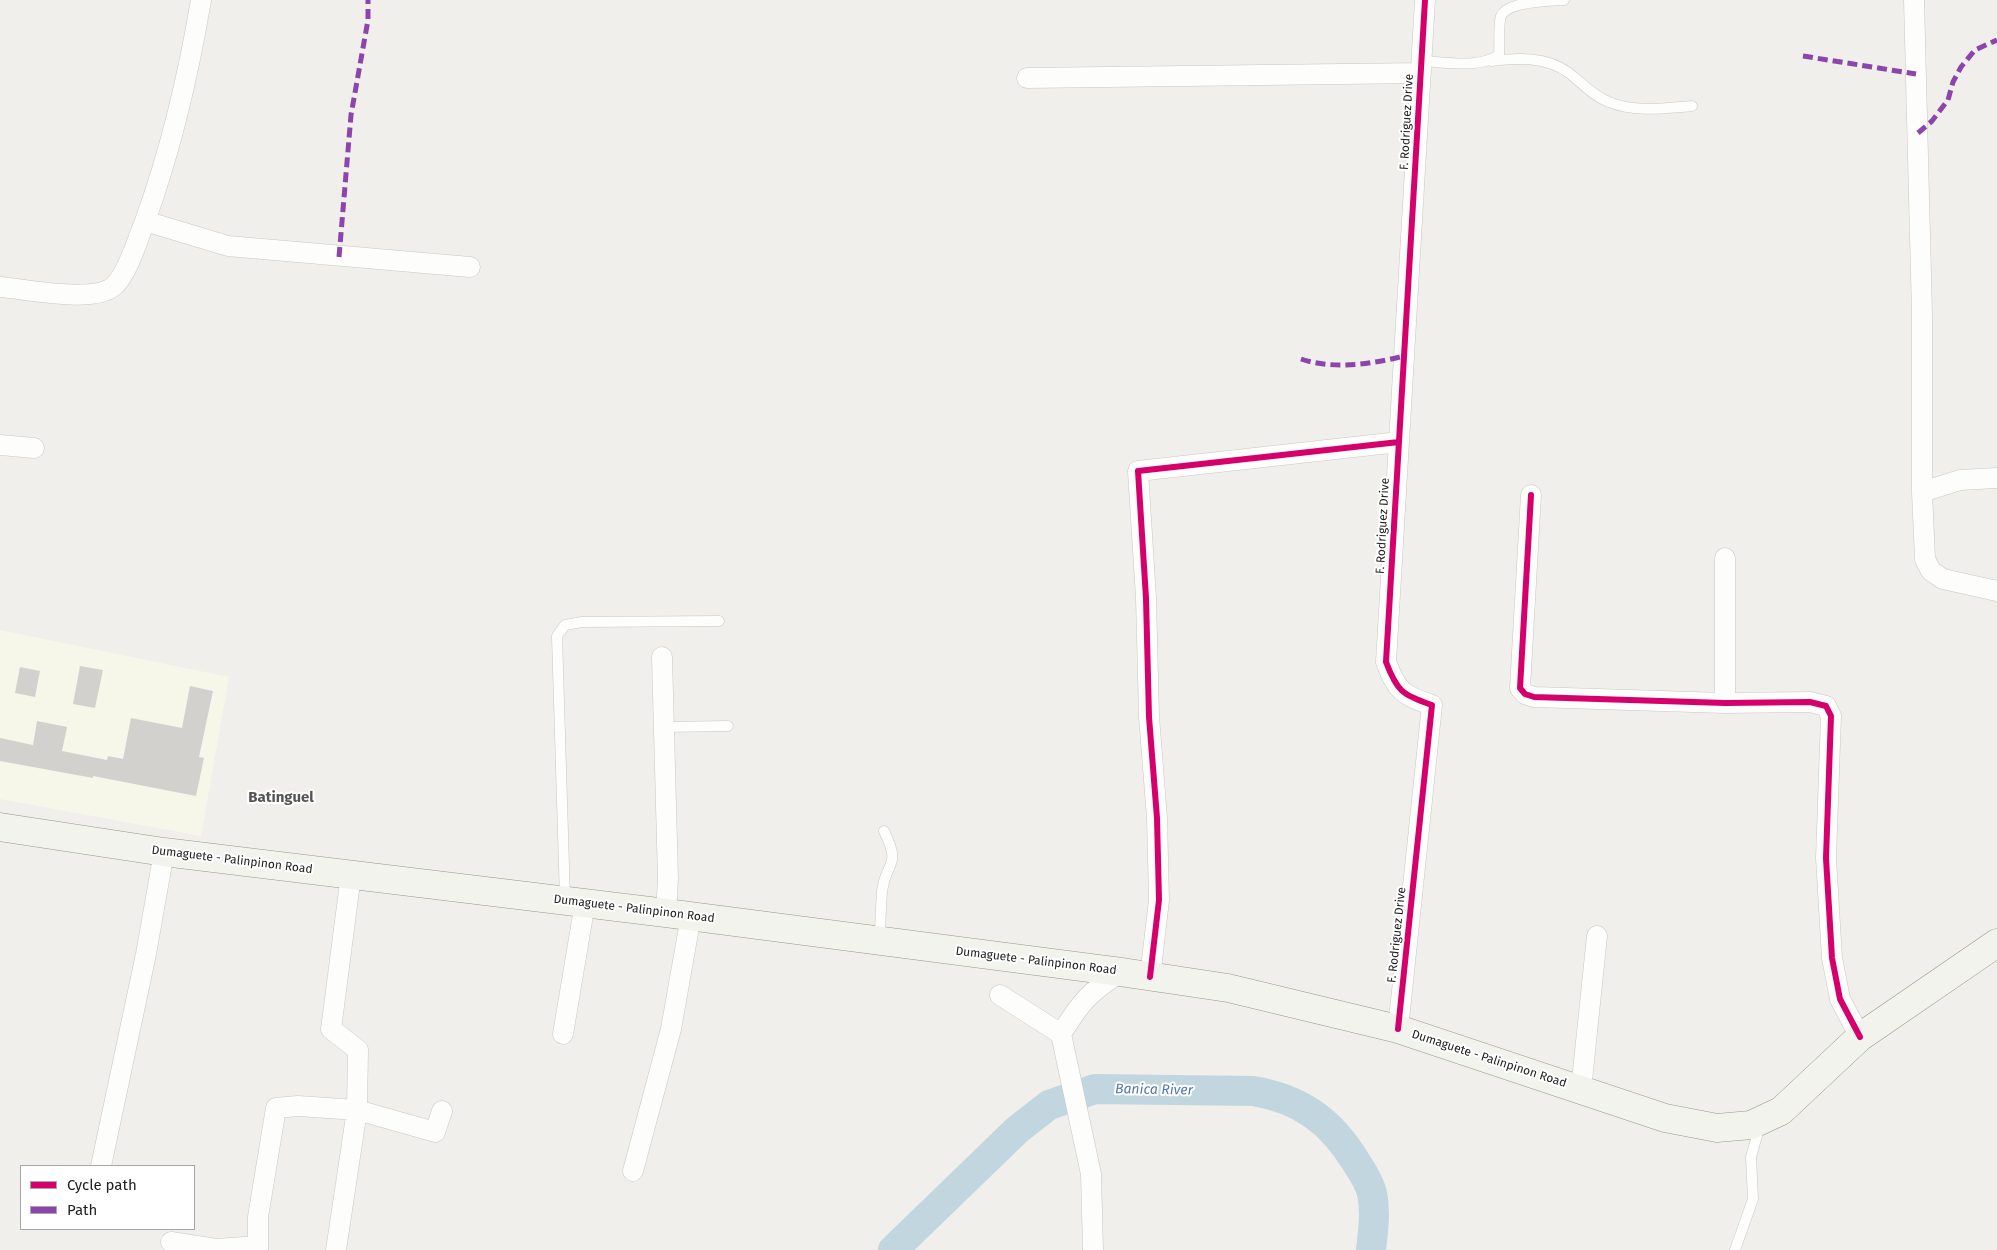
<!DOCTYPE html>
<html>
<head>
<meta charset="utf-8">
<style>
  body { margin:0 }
  #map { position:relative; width:1997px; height:1250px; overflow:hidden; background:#f0efeb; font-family:"Fira Sans",sans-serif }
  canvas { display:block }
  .legend { position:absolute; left:20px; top:1165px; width:175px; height:65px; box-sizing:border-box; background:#fff; border:1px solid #a7a7a7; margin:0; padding:6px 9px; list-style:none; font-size:15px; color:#222 }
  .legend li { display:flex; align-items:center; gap:10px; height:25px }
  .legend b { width:25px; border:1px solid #a7a7a7 }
</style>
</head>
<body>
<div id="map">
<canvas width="1997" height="1250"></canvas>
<ul class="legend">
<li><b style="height:6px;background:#d6006c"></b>Cycle path</li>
<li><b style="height:6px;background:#8e44ad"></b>Path</li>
</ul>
</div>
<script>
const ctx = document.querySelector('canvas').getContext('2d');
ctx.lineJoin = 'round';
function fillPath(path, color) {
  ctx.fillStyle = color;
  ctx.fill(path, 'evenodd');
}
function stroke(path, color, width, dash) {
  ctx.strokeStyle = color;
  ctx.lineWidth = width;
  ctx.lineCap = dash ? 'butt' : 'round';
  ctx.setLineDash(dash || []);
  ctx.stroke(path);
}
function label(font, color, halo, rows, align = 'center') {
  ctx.font = font + ' "Fira Sans",sans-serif';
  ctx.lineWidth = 4;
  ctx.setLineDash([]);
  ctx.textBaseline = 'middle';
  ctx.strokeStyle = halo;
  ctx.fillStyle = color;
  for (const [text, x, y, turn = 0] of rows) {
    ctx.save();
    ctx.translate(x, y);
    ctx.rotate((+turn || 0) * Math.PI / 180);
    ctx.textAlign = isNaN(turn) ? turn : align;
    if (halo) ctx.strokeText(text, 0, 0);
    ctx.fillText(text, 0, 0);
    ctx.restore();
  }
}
fillPath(new Path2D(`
  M0,630L229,677L201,836L0,799Z`), '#f6f7e9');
stroke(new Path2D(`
  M893,1250L1017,1130L1049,1105L1095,1089L1253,1091C1301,1099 1331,1121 1356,1162C1362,1171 1369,1182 1372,1193C1376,1212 1373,1231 1371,1250`), '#c2d6e0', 30);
fillPath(new Path2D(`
  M80,666L103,670L95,708L73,704Z
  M20,667L40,671L35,697L15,693Z
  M190,686L213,691L199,757L204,758L196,796L93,776V778L0,761V738L33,745L37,721L67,727L62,751L107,760L108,756L123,759L131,718L182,728Z`), '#d3d1ce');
const lane = new Path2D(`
  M1422,61C1446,62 1478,69 1499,55C1500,46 1498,23 1501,16C1508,1 1549,1 1564,0
  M1491,61C1518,58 1546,56 1569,73C1582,83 1593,96 1609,102C1635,113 1666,108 1692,106
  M665,727L728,726
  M565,899L557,636L565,625L582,622L719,621
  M880,939C880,923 881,907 882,891C886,860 902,868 884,831
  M1735,1250L1753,1199L1751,1157L1760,1125`);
const street = new Path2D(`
  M1914,0L1922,314V492L1925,559L1931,571L1943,579L1997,591
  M1027,78L1421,73
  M145,221C172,147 188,77 201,0
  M0,287C27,289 98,305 116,284C129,270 138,238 145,221L228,246L470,267
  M0,445L34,448
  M1922,492L1960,480L1997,478
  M1531,495L1520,688L1525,694L1534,697L1725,703L1810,702L1826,706L1831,716L1826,858L1832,958L1840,999L1860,1037
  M1725,558V703
  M662,657L668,879L666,913
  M1150,977L1159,900L1157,818L1149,717L1146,598L1138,471L1399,442
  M1000,995L1061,1034L1091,1174L1093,1250
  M1398,1029L1432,705C1402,695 1397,691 1386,662L1425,0
  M563,1034L585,903
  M1061,1034C1081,1002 1089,992 1121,972
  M1581,1090L1597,936
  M101,1166L146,954L164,852
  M633,1171L671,1029L691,916
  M171,1242L216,1249L258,1246
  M258,1250V1217L276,1108L298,1106L357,1110L435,1132L442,1111
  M336,1250L357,1110L358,1050L331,1029L351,875`);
const secondary = new Path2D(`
  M0,827L164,852L666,913L1121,972L1228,988L1398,1029L1665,1118L1717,1128L1751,1125L1781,1111L1860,1037L1997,943`);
stroke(lane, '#c7c7c5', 11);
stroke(street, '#c7c7c5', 21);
stroke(secondary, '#959984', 29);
stroke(lane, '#fdfdfc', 10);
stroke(street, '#fdfdfc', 20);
stroke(secondary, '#f3f3ed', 28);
stroke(new Path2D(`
  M1803,56L1916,74
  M1918,133L1932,121L1948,100L1953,82L1961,67L1975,50L1997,40
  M339,257L351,115L368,20V0
  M1301,359C1334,370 1372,364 1404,356`), '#8e44ad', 5, [10, 5]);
stroke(new Path2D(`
  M1531,495L1520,688L1525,694L1534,697L1725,703L1810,702L1826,706L1831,716L1826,858L1832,958L1840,999L1860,1037
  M1150,977L1159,900L1157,818L1149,717L1146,598L1138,471L1399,442
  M1398,1029L1432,705C1402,695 1397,691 1386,662L1425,0`), '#d6006c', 6);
label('12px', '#222', '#fff', [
  ["F. Rodriguez Drive",1407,122,-87],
  ["F. Rodriguez Drive",1383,526,-87],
  ["Dumaguete - Palinpinon Road",232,860,7],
  ["Dumaguete - Palinpinon Road",634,909,7],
  ["F. Rodriguez Drive",1397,935,-84],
  ["Dumaguete - Palinpinon Road",1036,961,7],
  ["Dumaguete - Palinpinon Road",1489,1059,18]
]);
label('italic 14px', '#5577ab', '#fff', [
  ["Banica River",1154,1090,1]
]);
label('bold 15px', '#555', '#fff', [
  ["Batinguel",281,798]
]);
</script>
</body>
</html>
